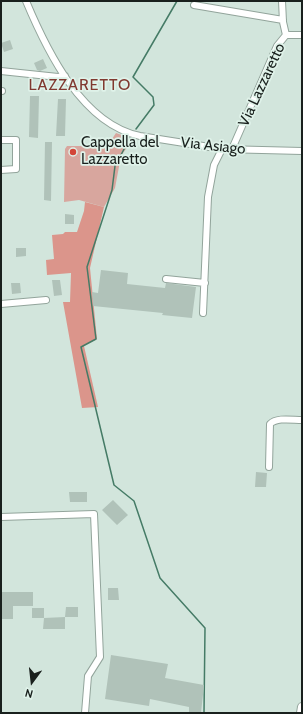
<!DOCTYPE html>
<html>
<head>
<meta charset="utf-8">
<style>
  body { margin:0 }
  #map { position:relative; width:303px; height:714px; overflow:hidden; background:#d2e5dc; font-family:Cabin,sans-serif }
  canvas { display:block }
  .frame { position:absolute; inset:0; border:2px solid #19201d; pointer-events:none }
  .north { position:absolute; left:12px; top:662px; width:40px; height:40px; -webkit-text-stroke:3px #dff2e9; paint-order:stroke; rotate:195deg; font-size:11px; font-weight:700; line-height:16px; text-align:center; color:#19201d }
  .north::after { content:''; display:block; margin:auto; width:14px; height:18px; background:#19201d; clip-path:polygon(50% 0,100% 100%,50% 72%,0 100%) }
</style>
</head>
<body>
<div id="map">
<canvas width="303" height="714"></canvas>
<div class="frame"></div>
<div class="north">N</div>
</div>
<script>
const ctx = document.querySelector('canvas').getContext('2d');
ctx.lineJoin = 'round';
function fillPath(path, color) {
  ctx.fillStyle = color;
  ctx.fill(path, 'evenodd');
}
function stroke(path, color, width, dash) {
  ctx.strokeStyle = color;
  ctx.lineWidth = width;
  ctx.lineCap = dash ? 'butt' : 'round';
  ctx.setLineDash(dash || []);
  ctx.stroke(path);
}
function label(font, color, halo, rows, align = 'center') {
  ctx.font = font + ' Cabin,sans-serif';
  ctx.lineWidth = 3.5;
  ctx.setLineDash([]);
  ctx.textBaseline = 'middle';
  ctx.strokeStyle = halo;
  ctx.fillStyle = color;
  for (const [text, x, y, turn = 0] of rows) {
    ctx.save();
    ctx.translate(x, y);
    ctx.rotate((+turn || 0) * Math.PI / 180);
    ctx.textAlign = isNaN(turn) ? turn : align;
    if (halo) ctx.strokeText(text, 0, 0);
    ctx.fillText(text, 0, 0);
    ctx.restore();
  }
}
fillPath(new Path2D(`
  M116,133L133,139L121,156L115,188L104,207L79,200L64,202L65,149L67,146H101L108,145Z`), '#d8a69e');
fillPath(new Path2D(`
  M85,202L104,207L90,268L97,339L84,346L98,407L82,408L63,302H70L71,273L47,275L46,260L54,259L52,235L63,234L65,232H77L84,211Z`), '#db958b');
stroke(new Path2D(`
  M136,129L154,105L153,97L133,77L177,1
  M130,138L115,166L112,190L87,267L96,339L81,347L114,485L134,501L160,578L205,628L204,713`), '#457b66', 1.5);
fillPath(new Path2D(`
  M10,40L13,49L4,52L1,43Z
  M43,59L47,68L40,71L37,70L34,63Z
  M30,96H39L38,138L29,137Z
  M58,99H66L65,136H56Z
  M45,142H52L51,201L44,200Z
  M65,214L74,215V224H65Z
  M16,248H26V256L16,257Z
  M101,270L128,273L127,284L165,288L166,283L196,287L192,318L162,315L163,313L93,306L92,292L98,293Z
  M52,280H60L62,295L54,296Z
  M11,283H20L21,293L12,294Z
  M256,472L267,473L266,487H255Z
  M69,492H87V502H70Z
  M113,500L128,515L117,525L102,510Z
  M108,588H118L119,600H108Z
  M2,592H33V606H13V619H1Z
  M66,607H78V617H65Z
  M32,608H44V618H32Z
  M65,617V629H43L44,618Z
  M111,655L168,664L165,678L204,685L201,713H189V707L150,699L149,706L105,699Z`), '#b0c2b9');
const minor = new Path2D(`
  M26,1C47,51 82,124 140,136L222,149L302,151
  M282,1L283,22L286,35
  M194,5L283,20
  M1,71L58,77L65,76
  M1,91H2
  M1,140H16V169L1,170
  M232,149L277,46L286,35H302
  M166,279L205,283
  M1,304L46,300
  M203,313L208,197L214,165L222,149
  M269,467L270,424C277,417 292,420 302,420
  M1,517L94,514L100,657L88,676L85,713`);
const tertiary = new Path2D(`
  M301,713L302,707`);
stroke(minor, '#92a49b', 8);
stroke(tertiary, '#92a49b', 10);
stroke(minor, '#fff', 6);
stroke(tertiary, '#fff', 8);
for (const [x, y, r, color] of [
  [73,152,4,"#d34638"]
]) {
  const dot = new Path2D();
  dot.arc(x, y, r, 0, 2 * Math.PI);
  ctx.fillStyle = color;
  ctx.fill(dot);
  stroke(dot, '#dff2e9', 1.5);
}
label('15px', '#19201d', '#dff2e9', [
  ["Via Lazzaretto",262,85,-65],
  ["Via Asiago",213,146,6]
]);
label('15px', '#19201d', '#dff2e9', [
  ["Cappella del",81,143],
  ["Lazzaretto",81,160]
], 'left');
ctx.letterSpacing = '1px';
label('16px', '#803930', '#dff2e9', [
  ["LAZZARETTO",80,85]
]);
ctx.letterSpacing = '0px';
</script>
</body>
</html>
